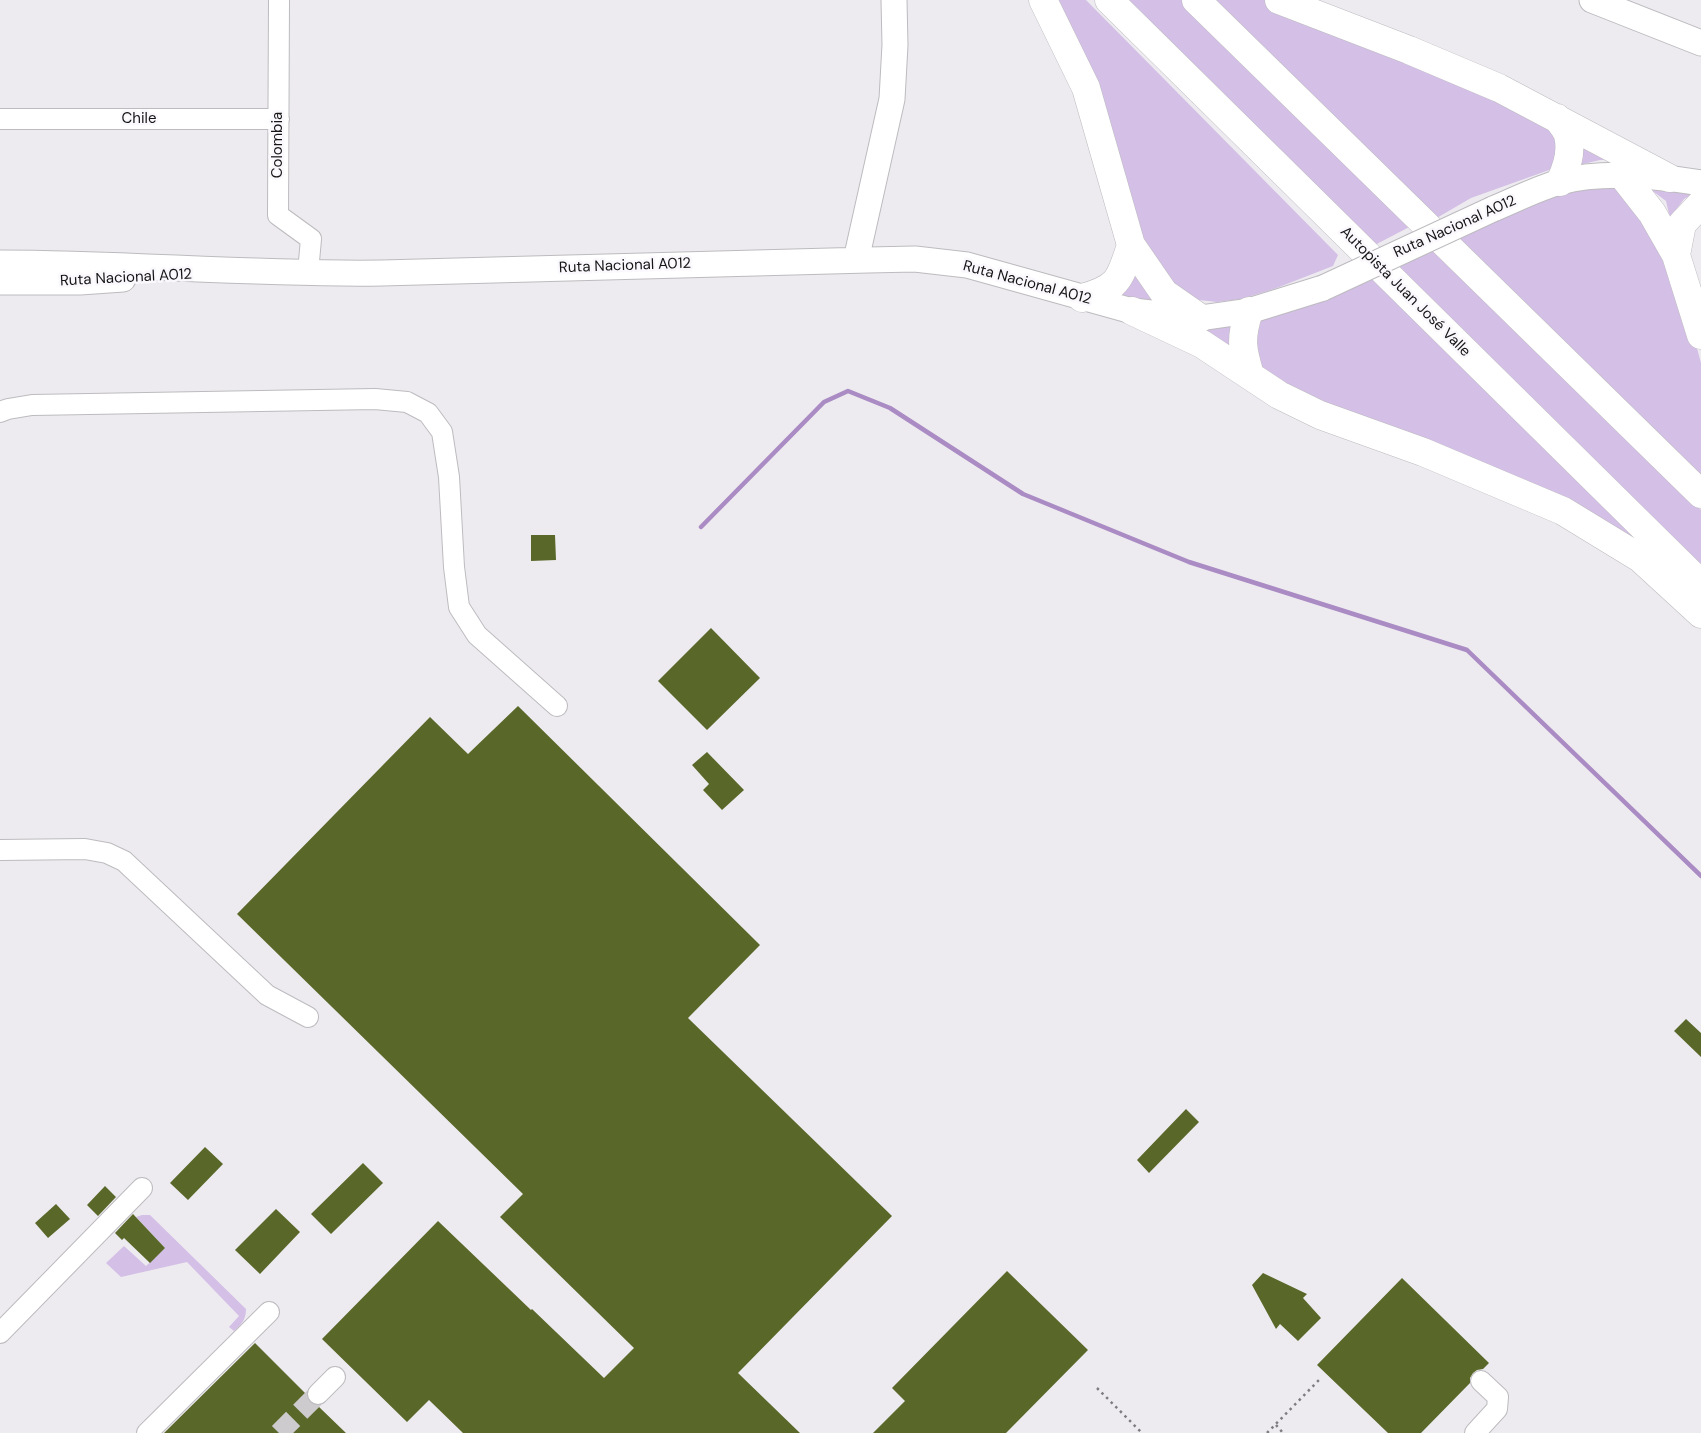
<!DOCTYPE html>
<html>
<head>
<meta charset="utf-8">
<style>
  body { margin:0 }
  canvas { display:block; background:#edebef }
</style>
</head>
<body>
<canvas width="1701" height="1433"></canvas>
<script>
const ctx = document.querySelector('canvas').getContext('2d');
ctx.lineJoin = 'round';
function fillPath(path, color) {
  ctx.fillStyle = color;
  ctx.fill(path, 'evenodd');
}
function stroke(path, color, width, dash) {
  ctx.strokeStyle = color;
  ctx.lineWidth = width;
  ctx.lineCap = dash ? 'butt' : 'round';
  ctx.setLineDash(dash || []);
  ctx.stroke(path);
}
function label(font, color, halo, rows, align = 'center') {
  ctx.font = font + ' "DM Sans",sans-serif';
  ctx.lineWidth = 5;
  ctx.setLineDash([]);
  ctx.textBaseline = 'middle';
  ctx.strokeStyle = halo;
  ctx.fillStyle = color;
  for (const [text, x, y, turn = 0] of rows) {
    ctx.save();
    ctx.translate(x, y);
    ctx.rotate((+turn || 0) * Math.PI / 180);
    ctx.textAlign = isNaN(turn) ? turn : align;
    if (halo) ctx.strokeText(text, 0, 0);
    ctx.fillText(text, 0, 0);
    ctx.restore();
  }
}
fillPath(new Path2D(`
  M1053,0H1086L1338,255L1333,266L1274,289L1241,299L1217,302L1199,300L1175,288L1145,248Z
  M1119,0H1184L1415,224L1371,247Z
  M1210,0H1267L1523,108L1554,134L1560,149L1552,169L1471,198L1435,219Z
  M1578,145L1615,159L1600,160L1579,165Z
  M1602,184L1622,188L1633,201L1684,300L1701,363V482L1455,237L1537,200Z
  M1650,189L1699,190L1684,199L1670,218L1666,201Z
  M1435,249L1701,510V569L1396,269Z
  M1135,263L1163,305L1111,293Z
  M1368,273L1671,568L1351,417L1264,373C1256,358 1251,336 1256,319Z
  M1234,320L1233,355L1196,326Z
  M142,1215H150L246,1309C246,1319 242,1324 234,1331L229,1327L239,1316L187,1262L121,1277L106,1263L124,1246L146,1266L165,1248L136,1217Z`), '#d4bfe7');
stroke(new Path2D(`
  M701,527L824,402L848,391L890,408L1023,494L1189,562L1467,650L1701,876`), '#aa8bc4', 4.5);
fillPath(new Path2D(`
  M531,535H555L556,560L531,561Z
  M711,628L760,678L707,730L658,681Z
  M518,706L760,945L688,1018L892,1216L738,1373L800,1433H463L429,1400L407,1422L322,1339L438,1221L531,1310L532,1309L604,1378L634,1348L500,1217L523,1194L237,914L430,717L468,754Z
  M707,752L744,790L722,810L703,790L709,784L692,765Z
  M1686,1019L1701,1033V1057L1674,1031Z
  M1186,1109L1199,1122L1149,1173L1137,1160Z
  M205,1147L223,1164L188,1200L170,1183Z
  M363,1163L383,1183L331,1234L311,1214Z
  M105,1186L116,1197L98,1216L87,1205Z
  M56,1204L70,1219L48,1238L35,1223Z
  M276,1209L300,1232L260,1274L235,1250Z
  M133,1214L165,1248L150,1263L124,1238L122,1240L115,1233Z
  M1007,1271L1088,1350L1006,1433H873L905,1401L892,1388Z
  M1263,1273L1307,1294L1303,1298L1321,1318L1298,1341L1280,1324L1276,1329L1252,1285Z
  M1402,1278L1489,1363L1483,1369L1477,1370L1473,1373L1470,1378V1383L1421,1433H1388L1317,1365Z
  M255,1343L306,1394L310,1403L318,1406L346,1433H164Z`), '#596829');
stroke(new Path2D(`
  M279,1433L318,1394`), '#cdcbce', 20, [20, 10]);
const minor = new Path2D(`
  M279,0L278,215L311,239L308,272
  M0,119H279
  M0,412L8,409L32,405L375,399L407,402L428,413L442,432L449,477L454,567L459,607L477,635L557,706
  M0,850L85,849L107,853L124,861L267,995L308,1017
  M0,1333L142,1188
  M318,1394L335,1377
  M147,1433L269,1312
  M1475,1433L1497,1409L1498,1397L1481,1381`);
const major = new Path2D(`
  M1592,0L1701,43
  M1493,209C1515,200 1538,188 1560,182C1603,170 1658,176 1701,183
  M856,260L892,99L895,45L894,0
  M0,263C127,263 254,275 382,273C559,270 737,262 915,259L967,265L1132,311L1200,318L1249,311L1323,288
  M0,282H80L123,279`);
const highway = new Path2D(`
  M1043,0L1086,88L1131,245L1164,293L1200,318
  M1109,0L1701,584
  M1196,0L1701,494
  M1279,0L1409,50L1499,88L1669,178
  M1557,118C1561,123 1566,129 1568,135C1572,151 1567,168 1560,182
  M1623,176L1652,213L1676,255L1701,335
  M1676,255L1682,224L1701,204
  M1082,298C1119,288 1120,279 1131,245
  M1132,311L1202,344L1279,395L1320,415L1423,452L1563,511L1640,558L1701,614
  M1249,311C1240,338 1242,349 1250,375`);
stroke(minor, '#bdbbbf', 22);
stroke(major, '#bdbbbf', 27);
stroke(highway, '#bdbbbf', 29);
stroke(new Path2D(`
  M1097,1388L1142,1433
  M1276,1425L1283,1433
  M1267,1433L1320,1379`), '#7d7c7f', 2.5, [2.5, 4]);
stroke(minor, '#fff', 20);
stroke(major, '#fff', 25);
stroke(highway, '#fff', 28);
const majorBridge = new Path2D(`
  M1323,288L1493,209`);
stroke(majorBridge, '#bdbbbf', 27, []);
stroke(majorBridge, '#fff', 25);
label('15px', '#151516', '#faf8fc', [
  ["Chile",139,119],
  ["Colombia",278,145,-90],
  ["Ruta Nacional A012",1455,227,-24],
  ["Ruta Nacional A012",625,266,-2],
  ["Ruta Nacional A012",126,278,-3],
  ["Ruta Nacional A012",1027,283,15],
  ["Autopista Juan José Valle",1405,292,45]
]);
</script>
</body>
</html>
